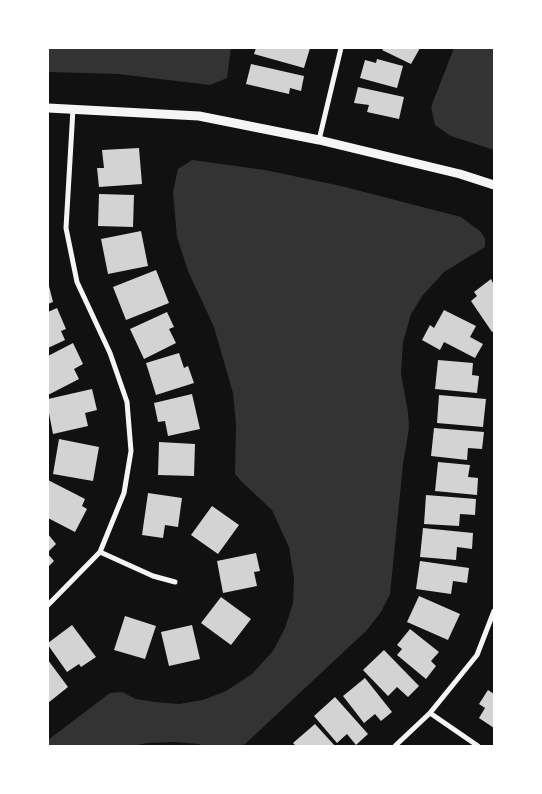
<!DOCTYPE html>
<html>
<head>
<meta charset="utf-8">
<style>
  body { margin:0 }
  #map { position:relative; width:542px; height:794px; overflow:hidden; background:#111; font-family:"Space Grotesk",sans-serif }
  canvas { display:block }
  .frame { position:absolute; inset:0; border:49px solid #fff; pointer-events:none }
</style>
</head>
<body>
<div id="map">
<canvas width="542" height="794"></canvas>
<div class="frame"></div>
</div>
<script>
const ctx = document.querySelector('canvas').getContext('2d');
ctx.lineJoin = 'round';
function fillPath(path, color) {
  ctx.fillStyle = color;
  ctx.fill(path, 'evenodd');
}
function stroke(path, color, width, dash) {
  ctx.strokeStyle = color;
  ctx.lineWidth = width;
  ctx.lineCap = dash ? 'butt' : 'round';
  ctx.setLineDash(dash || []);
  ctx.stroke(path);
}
fillPath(new Path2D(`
  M48,48H231L227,78L210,85L118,74L48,72Z
  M454,48H494V150L451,136L435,125L431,107Z
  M192,160L265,170L341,186L461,217L481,232L485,239V247L444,272L423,295L411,314L403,342L401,374L408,412L409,428L403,464L390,594L381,612L366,631L243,746H204L198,744L176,742L147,743L133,746H48V740L110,693L122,692L136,699L155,702L179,704L203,700L226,691L252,674L273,651L285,628L293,603L294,579L289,547L272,510L242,482L235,474L236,425L233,393L214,327L188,271L177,237L173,192L178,169Z`), '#333');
fillPath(new Path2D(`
  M256,48H310L304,68L254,54Z
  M384,48H420L411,64L382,50Z
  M377,59L403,66L397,88L360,78L365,60L376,63Z
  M251,64L304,76L301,91L290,88L289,94L246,84Z
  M358,87L404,97L399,119L367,112L369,105L354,103Z
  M139,148L142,184L99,187L97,168H104L102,150Z
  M99,194L134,195L133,227L98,226Z
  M141,231L148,266L108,274L101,239Z
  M156,270L169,303L126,320L113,287Z
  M491,279L494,285V331L492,332L471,301L477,296L474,292Z
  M48,282L53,302L48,304Z
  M57,308L66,329L61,331L65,340L48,348V312Z
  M444,310L476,326L470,337L483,344L475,358L444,342L440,350L422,340L430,325L434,328Z
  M167,312L174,327L169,329L176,343L144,359L130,329Z
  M73,343L83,364L74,369L79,379L48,395V356Z
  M179,353L184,368L188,366L194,383L156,395L146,363Z
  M438,360L473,363L472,375L479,376L477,393L435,389Z
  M92,389L97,410L85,413L88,426L53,434L48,408V399Z
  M192,394L200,429L168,436L165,421L158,422L154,403Z
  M439,395L486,399L483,427L437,423Z
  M434,428L484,432L482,449L468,448L467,460L431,456Z
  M59,439L99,447L93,481L53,474Z
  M159,442L195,444L194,476L158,475Z
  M438,462L470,465L468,477L478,478L477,495L435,491Z
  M48,480L85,499L82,506L87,509L75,532L48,518Z
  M148,493L182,498L178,527L165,525L163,538L142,535Z
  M426,495L476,499L475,515L460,514L459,526L424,524Z
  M212,506L239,525L218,554L191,535Z
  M423,528L473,533L472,549L457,547L456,560L420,557Z
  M48,534L56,544L48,552Z
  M256,553L260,571L254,572L257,586L223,593L217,561Z
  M48,554L54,561L48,567Z
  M420,561L469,568L467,583L453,581L451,594L416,589Z
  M419,596L460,614L448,640L407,622Z
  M221,597L251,619L231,645L201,623Z
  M125,616L156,626L145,659L114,650Z
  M72,625L96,657L81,667L79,664L67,672L48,645V643Z
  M192,625L200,659L169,666L161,632Z
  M410,629L439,652L431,661L436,666L426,679L397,655L402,649L397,645Z
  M384,650L419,686L408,697L397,687L388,696L363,670Z
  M48,660L68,687L48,703Z
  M365,678L392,712L381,721L375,714L364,723L343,696Z
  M488,690L494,694V728L479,718L485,708L479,704Z
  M335,697L368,734L356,745L347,734L337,743L314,716Z
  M315,724L335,746H296L293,743Z`), '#d3d3d3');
stroke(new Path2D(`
  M319,140L341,48
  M100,552L153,576L175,582
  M48,605L100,552L124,493L131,451L127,402L110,353L77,282L66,228L73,109
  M430,713L478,746
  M395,746L430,713L477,655L494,611`), '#f5f5f5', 5);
stroke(new Path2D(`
  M48,108L199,116L319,140L460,174L494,185`), '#f5f5f5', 9);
</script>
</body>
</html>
